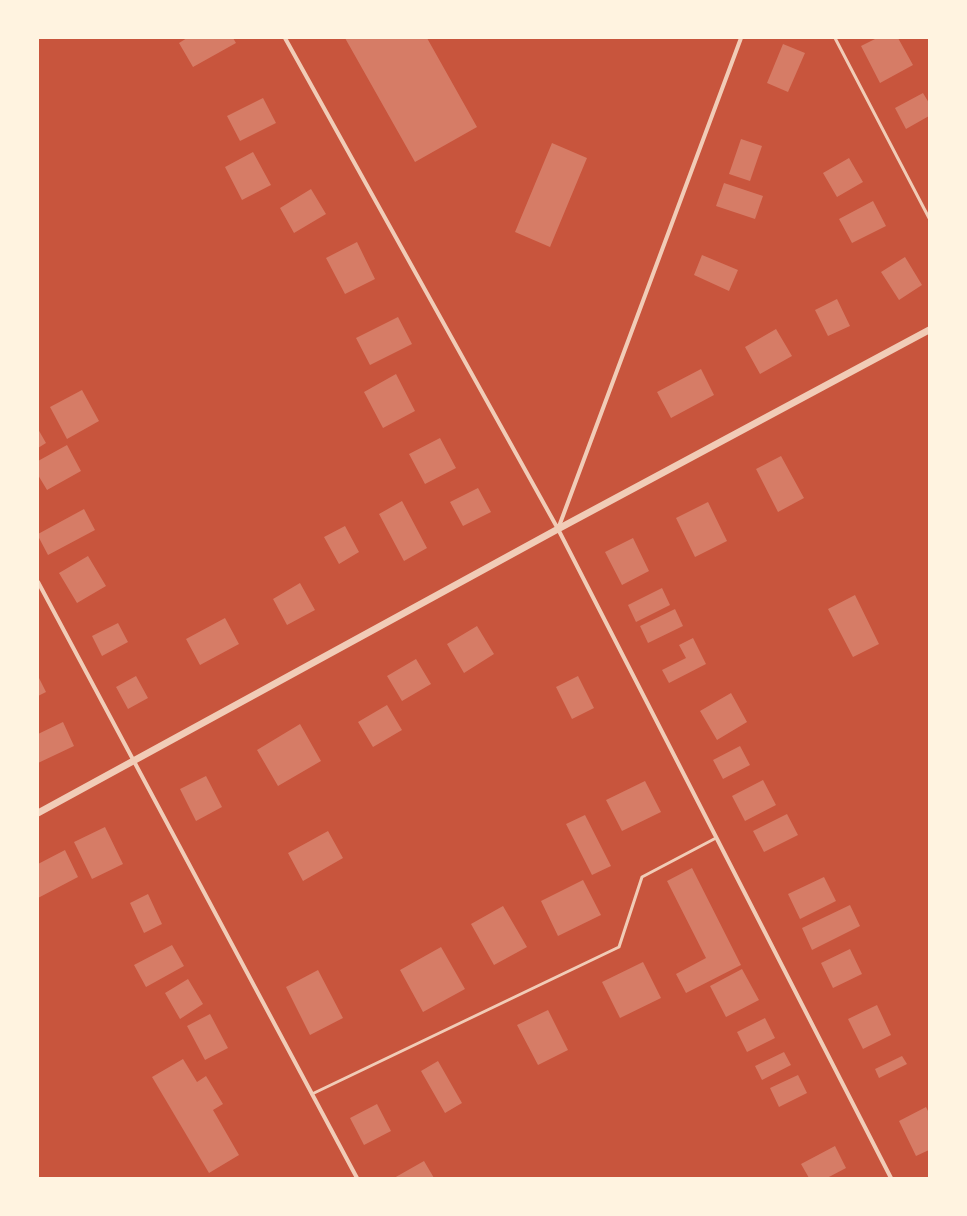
<!DOCTYPE html>
<html>
<head>
<meta charset="utf-8">
<style>
  body { margin:0 }
  #map { position:relative; width:967px; height:1216px; overflow:hidden; background:#c8553d; font-family:"Nunito Sans",sans-serif }
  canvas { display:block }
  .frame { position:absolute; inset:0; border:39px solid #fff3e0; pointer-events:none }
</style>
</head>
<body>
<div id="map">
<canvas width="967" height="1216"></canvas>
<div class="frame"></div>
</div>
<script>
const ctx = document.querySelector('canvas').getContext('2d');
ctx.lineJoin = 'round';
function fillPath(path, color) {
  ctx.fillStyle = color;
  ctx.fill(path, 'evenodd');
}
function stroke(path, color, width, dash) {
  ctx.strokeStyle = color;
  ctx.lineWidth = width;
  ctx.lineCap = dash ? 'butt' : 'round';
  ctx.setLineDash(dash || []);
  ctx.stroke(path);
}
fillPath(new Path2D(`
  M187,38H233L236,43L193,67L179,43Z
  M345,38H427L477,127L415,162Z
  M877,38H898L913,65L880,83L861,46Z
  M783,44L805,53L788,92L767,83Z
  M923,93L929,103V116L906,129L895,108Z
  M263,98L276,123L240,141L227,116Z
  M741,139L762,146L750,181L729,174Z
  M552,143L587,158L550,247L515,232Z
  M253,152L271,185L242,200L225,167Z
  M849,158L863,182L837,197L823,173Z
  M724,183L763,196L755,219L716,206Z
  M311,189L326,214L294,233L280,208Z
  M873,201L886,226L852,243L839,219Z
  M357,242L375,279L345,294L326,258Z
  M702,255L738,270L729,291L694,275Z
  M905,257L922,285L899,300L881,272Z
  M837,299L850,326L828,336L815,310Z
  M398,317L412,344L370,365L356,338Z
  M776,329L792,356L760,374L745,347Z
  M701,369L714,395L671,418L657,392Z
  M396,374L415,411L383,428L364,392Z
  M82,390L99,421L67,439L50,407Z
  M38,429L46,443L38,448Z
  M440,438L456,468L425,484L409,454Z
  M67,445L81,471L47,490L38,475V461Z
  M781,456L804,498L778,512L756,469Z
  M478,488L491,512L463,526L450,502Z
  M402,501L427,548L404,561L379,514Z
  M708,502L727,541L695,557L676,518Z
  M84,509L95,530L48,555L38,536V534Z
  M345,526L359,552L339,564L324,537Z
  M633,538L649,571L622,585L605,552Z
  M88,556L106,586L77,603L59,573Z
  M300,583L315,610L287,625L273,599Z
  M662,588L670,605L636,622L628,605Z
  M855,595L879,644L853,657L828,609Z
  M675,609L683,626L648,643L640,626Z
  M225,618L239,644L200,665L186,639Z
  M118,623L128,642L102,656L92,636Z
  M477,626L494,654L464,673L447,644Z
  M693,638L706,664L669,683L662,670L686,658L679,645Z
  M416,659L431,684L402,701L387,676Z
  M38,676L46,692L38,696Z
  M136,676L148,698L128,709L116,687Z
  M578,676L594,708L572,719L556,687Z
  M731,693L747,722L717,740L700,711Z
  M387,705L402,730L373,747L358,722Z
  M63,722L74,746L38,763V734Z
  M300,724L321,761L278,786L257,750Z
  M740,746L750,765L723,779L713,760Z
  M206,776L222,807L196,821L180,789Z
  M763,780L776,805L745,821L732,796Z
  M645,781L661,812L622,831L606,800Z
  M787,814L798,835L764,852L753,831Z
  M585,815L611,866L592,875L566,824Z
  M105,827L123,864L92,879L74,842Z
  M328,831L343,858L303,881L288,853Z
  M65,850L78,877L38,898V864Z
  M692,868L741,965L686,993L676,974L706,958L667,881Z
  M824,877L836,901L800,919L788,894Z
  M583,880L601,915L558,936L541,901Z
  M148,894L162,924L144,933L130,903Z
  M850,905L860,926L812,950L802,928Z
  M503,906L527,947L494,965L471,924Z
  M172,945L184,966L146,987L134,965Z
  M441,947L465,989L423,1012L400,970Z
  M850,949L862,974L833,988L821,963Z
  M643,962L661,998L620,1018L602,982Z
  M742,969L759,1000L726,1017L710,986Z
  M318,970L343,1018L310,1035L286,987Z
  M188,979L203,1004L180,1019L165,993Z
  M877,1005L891,1035L863,1049L848,1019Z
  M548,1010L568,1050L538,1065L517,1025Z
  M210,1014L228,1048L205,1060L187,1026Z
  M765,1018L775,1038L747,1052L737,1032Z
  M784,1052L791,1065L762,1080L755,1066Z
  M902,1056L907,1064L879,1078L875,1069Z
  M183,1059L197,1082L206,1076L223,1104L213,1110L239,1155L209,1173L152,1077Z
  M438,1061L462,1103L445,1113L421,1071Z
  M798,1075L807,1093L779,1107L770,1088Z
  M377,1104L391,1131L364,1145L350,1118Z
  M926,1107L929,1113V1150L916,1156L899,1121Z
  M835,1146L846,1168L827,1178H809L801,1164Z
  M424,1161L434,1178H394Z`), '#d67c66');
stroke(new Path2D(`
  M835,38L929,218
  M312,1094L619,947L642,877L716,838`), '#f1ccb7', 3);
stroke(new Path2D(`
  M285,38L558,529L891,1178
  M558,529L741,38
  M38,582L357,1178`), '#f1ccb7', 4);
stroke(new Path2D(`
  M38,813L558,529L929,330`), '#f1ccb7', 7);
</script>
</body>
</html>
